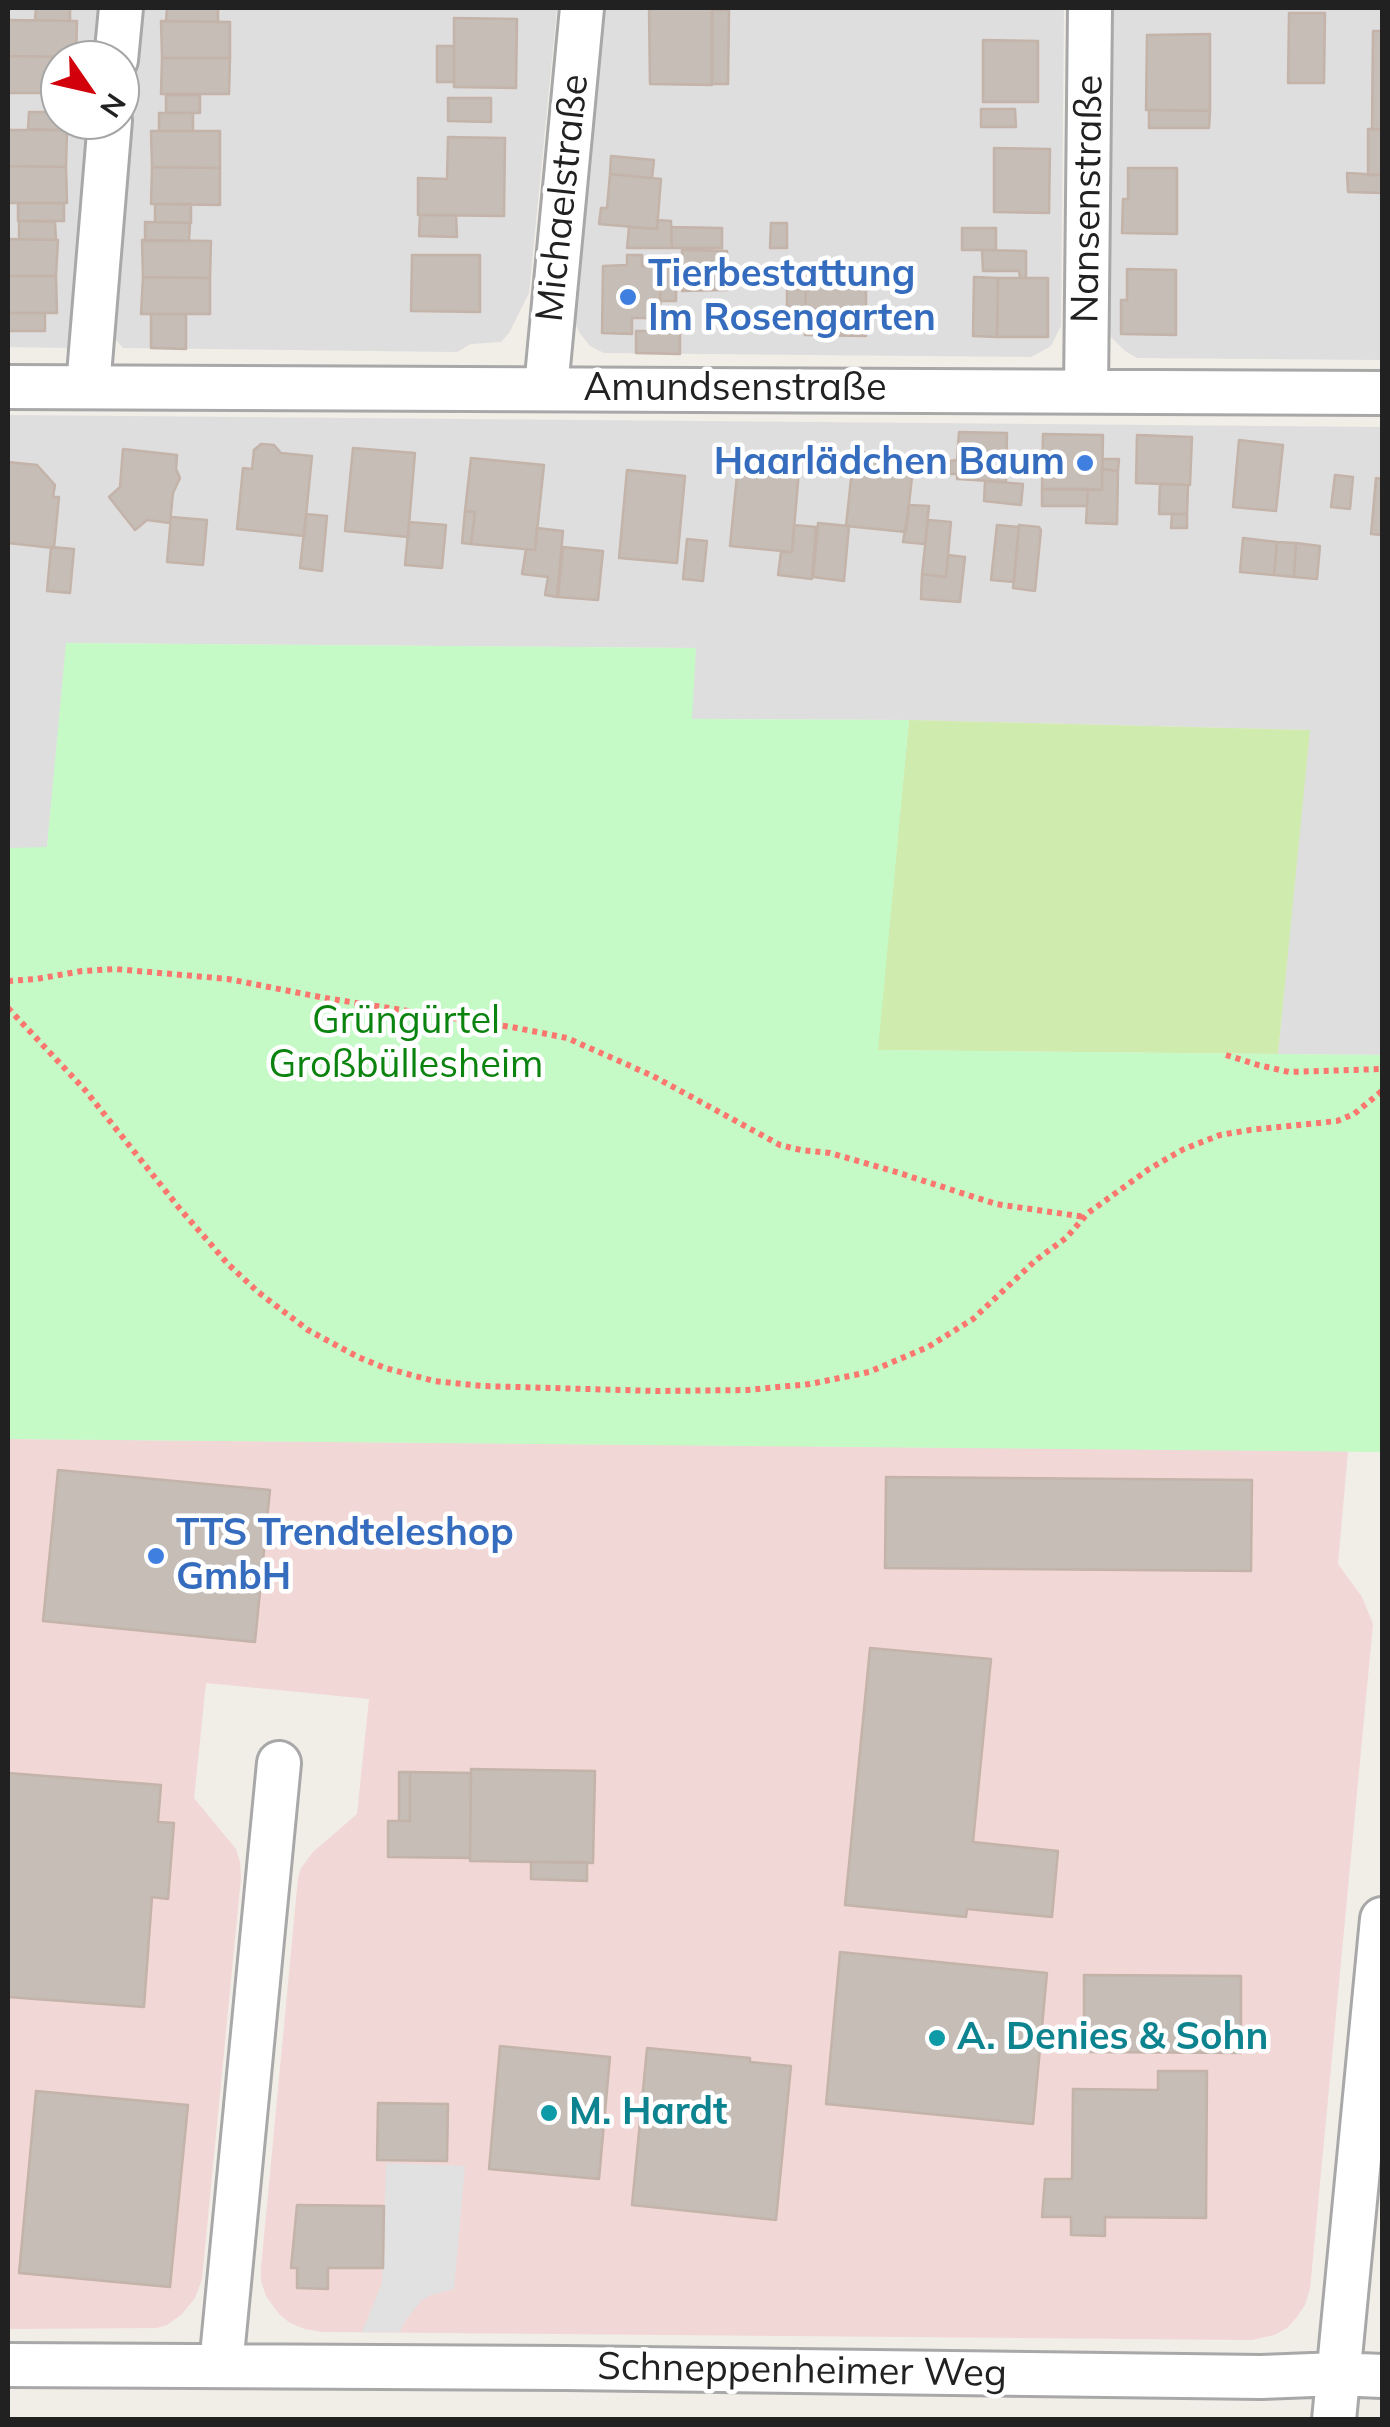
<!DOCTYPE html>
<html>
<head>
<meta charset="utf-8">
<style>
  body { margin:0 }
  #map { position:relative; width:1390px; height:2427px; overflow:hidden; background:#f1ede7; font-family:Mulish,sans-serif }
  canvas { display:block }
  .frame { position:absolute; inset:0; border:10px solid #212121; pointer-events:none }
  .north { position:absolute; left:40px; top:40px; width:100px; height:100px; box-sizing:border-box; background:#fff; border:2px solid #a6a6a6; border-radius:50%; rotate:124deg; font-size:28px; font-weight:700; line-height:40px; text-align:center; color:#212121 }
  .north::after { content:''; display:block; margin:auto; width:35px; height:45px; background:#d1000b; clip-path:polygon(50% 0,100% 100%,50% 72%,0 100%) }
</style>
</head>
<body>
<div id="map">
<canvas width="1390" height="2427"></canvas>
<div class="frame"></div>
<div class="north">N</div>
</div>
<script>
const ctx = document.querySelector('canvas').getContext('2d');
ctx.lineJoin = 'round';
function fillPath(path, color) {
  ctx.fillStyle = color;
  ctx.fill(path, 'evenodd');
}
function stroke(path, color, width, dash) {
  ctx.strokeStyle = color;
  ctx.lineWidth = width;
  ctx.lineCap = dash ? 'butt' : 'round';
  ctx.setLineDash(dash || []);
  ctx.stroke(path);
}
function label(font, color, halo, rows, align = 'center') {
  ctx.font = font + ' Mulish,sans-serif';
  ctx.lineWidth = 9;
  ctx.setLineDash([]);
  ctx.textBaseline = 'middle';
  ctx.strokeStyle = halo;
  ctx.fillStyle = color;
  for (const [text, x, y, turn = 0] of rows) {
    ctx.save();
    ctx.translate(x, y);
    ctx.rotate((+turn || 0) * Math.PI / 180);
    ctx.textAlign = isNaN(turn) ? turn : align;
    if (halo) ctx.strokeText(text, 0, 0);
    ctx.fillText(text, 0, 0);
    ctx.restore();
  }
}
fillPath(new Path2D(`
  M8,8H107L102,60H60V120H97L73,348L8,347Z
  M139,8H557L529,293L509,333L501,342L471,344L457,352L123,348L110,333Z
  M604,8H1064L1061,326L1051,346L1031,357L604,353L590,346L579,332L575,322Z
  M1110,8H1382V360L1137,358L1125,351L1111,337L1107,297Z
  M8,415L1382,427V1055L1278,1054L1309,730L909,720L691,719L695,648L67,643L47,848H8Z`), '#dfdede');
fillPath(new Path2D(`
  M8,1439L1348,1451L1338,1564L1362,1597L1373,1624L1310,2289L1305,2305L1297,2317L1287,2328L1274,2335L1252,2340L323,2332L305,2329L290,2323L279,2314L266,2296L261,2281V2268L298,1878L301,1868L313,1852L357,1814L369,1699L206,1683L194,1798L236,1849L240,1862L241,1877L202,2279L195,2298L182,2314L167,2325L157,2328L8,2329Z`), '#f2d7d7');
fillPath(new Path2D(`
  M909,720L1310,730L1278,1054L877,1050Z`), '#cfebae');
fillPath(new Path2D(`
  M66,643L696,648L692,719L909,720L878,1050L1382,1055V1452L8,1439V848L47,847Z`), '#c5fac7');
fillPath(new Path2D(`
  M386,2163L465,2166L454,2289L431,2295L422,2300L405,2321L400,2332H362L382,2283Z`), '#e1e1e1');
const building = new Path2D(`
  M36,8H70V21L35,20Z
  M167,8H218V22L166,21Z
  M649,8H712V85L650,84Z
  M712,10H729L728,84H712Z
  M1289,13H1325L1324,83H1288Z
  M454,18L517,19L516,88L454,87Z
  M8,20L77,21L76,57L8,56Z
  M161,21L230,22V58H162Z
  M1373,31H1382V129H1372Z
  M1210,34V111L1146,110L1147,35Z
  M983,40L1038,41V102H983Z
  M437,46H454V82H437Z
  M8,56L76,57V60H60V93H8Z
  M162,58H230L229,94H161Z
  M166,95H200V113H166Z
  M448,98H491V122L448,121Z
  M981,109H1015L1016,127H981Z
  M1149,110L1210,111L1209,128H1149Z
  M29,112H60L62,130L28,129Z
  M159,113H193V131H159Z
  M1368,129H1382V175H1368Z
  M8,130H67L66,167L8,166Z
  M151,131H220V168L152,167Z
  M448,137L505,138L504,216L418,215V178L447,179Z
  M994,148L1050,149L1049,213L994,212Z
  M611,156L654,160L652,178L610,174Z
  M8,166L66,167L67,203H8Z
  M152,167L220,168V205L151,204Z
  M1128,168H1177V234L1122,233L1123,199H1128Z
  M1347,173L1382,175V193L1348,192Z
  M610,174L661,179L657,229L599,224L601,208H607Z
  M18,203H64V221H18Z
  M155,204H191V223L155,222Z
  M420,215H456L457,237L419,236Z
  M657,220L671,221L672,248H627L629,227L657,229Z
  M19,221L55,222L56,240L19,239Z
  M145,222L190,223L189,241H145Z
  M771,223H787V248H770Z
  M671,227L722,228V248H672Z
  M962,228H996V250H962Z
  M8,239L58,240L56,276H8Z
  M142,240L211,241L210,278L143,277Z
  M682,250L727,251L726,290L682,291Z
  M982,250L1026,251V278H1020L1019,271H983Z
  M412,255H480V312L411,311Z
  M627,255H642V266H661L660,318H632V334L602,333L603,266L627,265Z
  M661,266H676V301H660Z
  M856,266V270L866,269V336L805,335L806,268Z
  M1127,269L1176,270V335L1121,334V300H1127Z
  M8,276H56L57,313H8Z
  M143,277L210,278V314H141Z
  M974,277L998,278L997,337L973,336Z
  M998,278H1048V337H997Z
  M787,289H806L805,324H787Z
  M8,313H45V331H8Z
  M151,314H186V349L151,348Z
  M636,331H680V354L636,353Z
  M959,432L1007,433L1006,482L957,479V474H949L950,461L957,460Z
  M1043,434L1103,435L1102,490L1042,489Z
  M1137,435L1192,437L1190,485L1136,483Z
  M1239,440L1283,445L1276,511L1233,507Z
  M261,444L274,445L281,453L312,456L304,536L237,529L243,468L252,469L254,450Z
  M353,448L415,453L408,537L345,531Z
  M123,449L177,455L176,469L180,478L173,493L170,523L147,520L135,530L109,497L120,487Z
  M854,451L914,458L906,532L846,526Z
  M471,458L544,465L535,550L471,544L475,512L465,511Z
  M1103,459H1119L1118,471L1102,469Z
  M8,462L37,465L55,485L53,497H59L54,548L8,543Z
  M738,465L799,471L792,552L730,546Z
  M1102,469L1118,471L1117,524L1086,523L1088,489L1102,490Z
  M627,470L685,476L677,563L619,558Z
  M1335,475L1353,477L1350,509L1331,507Z
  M1376,478L1382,479V535L1371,534Z
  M985,481L1023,484L1021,505L984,501Z
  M1160,484L1188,485L1187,514H1159Z
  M1042,489H1088L1087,506H1042Z
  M909,505L929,506L925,544L903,542Z
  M465,511L475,512L471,544L462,543Z
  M306,514L327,516L322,571L300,568Z
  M1172,514H1187V528H1171Z
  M171,517L207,520L203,565L167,562Z
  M928,520L951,522L946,577L922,574Z
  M409,522L446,525L442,568L405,565Z
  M818,523L849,526L844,581L813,577Z
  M794,525L816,527L812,579L778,575L781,552H792Z
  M997,525L1019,527L1014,582L991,580Z
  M1019,525L1039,527L1041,530L1035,591L1013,588Z
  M537,528L563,531L557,597L545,595L548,577L522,574L526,549L535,550Z
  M1243,538L1277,542L1274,575L1240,572Z
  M687,539L707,541L703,581L683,579Z
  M1277,542L1296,543L1294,577L1274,575Z
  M1296,543L1320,546L1317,579L1294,577Z
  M51,547L74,549L70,593L47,591Z
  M563,547L603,551L598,600L558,597Z
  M948,555L965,557L960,602L921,599L922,574L946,577Z
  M58,1470L270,1490L255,1642L43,1621Z
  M886,1477L1252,1480L1251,1571L885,1568Z
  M870,1648L991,1659L973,1842L1058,1851L1052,1917L967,1909L966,1917L845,1905Z
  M471,1769L595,1771L593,1863L470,1861Z
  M399,1772H410V1821H399Z
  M410,1772L471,1773L470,1858L388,1857V1821H410Z
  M8,1773L161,1785L158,1822L174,1823L168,1899L152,1897L144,2007L8,1997Z
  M531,1862H587V1881L531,1879Z
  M840,1952L1047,1973L1033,2124L826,2104Z
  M1084,1975L1241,1976V2053L1084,2052Z
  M500,2046L610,2057L599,2179L489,2169Z
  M647,2048L750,2058V2062L791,2066L776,2220L632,2205Z
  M1158,2071H1207L1206,2218L1105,2217V2236L1071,2235V2217H1042L1045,2179H1072L1073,2089L1158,2090Z
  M36,2091L188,2105L170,2287L19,2273Z
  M378,2103L448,2104L447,2161L377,2160Z
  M297,2205L384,2206L383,2268H328V2289L297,2288V2268H291Z`);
fillPath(building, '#c6bdb6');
stroke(building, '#c3b3a9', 2.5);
const street = new Path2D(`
  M116,60L121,8
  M8,387L1382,393
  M88,387L110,120
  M546,388L582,8
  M1086,391L1090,8
  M8,2365L565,2368L1261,2377L1338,2374L1382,2376
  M221,2366L279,1763
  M1334,2420L1382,1919`);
stroke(street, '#a8a8a8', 48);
stroke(new Path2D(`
  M8,981L36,979L82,971L115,969L228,979L325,998L517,1028L567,1038L653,1076L780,1145L801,1150L830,1153L893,1171L996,1204L1085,1217
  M8,1008L85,1090L180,1209L228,1264L258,1292L308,1330L358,1357L385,1368L434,1381L482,1386L657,1391L747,1390L810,1384L869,1372L928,1347L973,1319L1036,1260L1066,1238L1088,1213L1149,1169L1184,1149L1220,1135L1250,1130L1337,1121L1354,1114L1382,1091
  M1226,1055L1258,1065L1289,1072L1382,1069`), '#fb766f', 6, [5, 5]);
stroke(street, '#fff', 42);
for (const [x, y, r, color] of [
  [628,297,10,"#3f7fe0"],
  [1085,463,10,"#3f7fe0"],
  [156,1556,10,"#3f7fe0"],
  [937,2038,10,"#0f9aa8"],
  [549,2113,10,"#0f9aa8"]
]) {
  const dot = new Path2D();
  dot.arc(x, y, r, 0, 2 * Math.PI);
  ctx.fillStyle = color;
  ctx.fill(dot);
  stroke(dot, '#fff', 4);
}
label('38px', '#212121', '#fff', [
  ["Michaelstraße",563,198,-84],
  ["Nansenstraße",1088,199,-89],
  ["Amundsenstraße",735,389],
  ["Schneppenheimer Weg",802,2371,1]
]);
label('bold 38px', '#366cbe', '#fff', [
  ["Tierbestattung",648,275],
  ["Im Rosengarten",648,319],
  ["Haarlädchen Baum",1065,463,"right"],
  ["TTS Trendteleshop",176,1534],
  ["GmbH",176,1578]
], 'left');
label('38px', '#0b830f', '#fff', [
  ["Grüngürtel",406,1022],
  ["Großbüllesheim",406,1066]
]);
label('bold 38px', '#0d838f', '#fff', [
  ["A. Denies & Sohn",957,2038],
  ["M. Hardt",569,2113]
], 'left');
</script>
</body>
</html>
